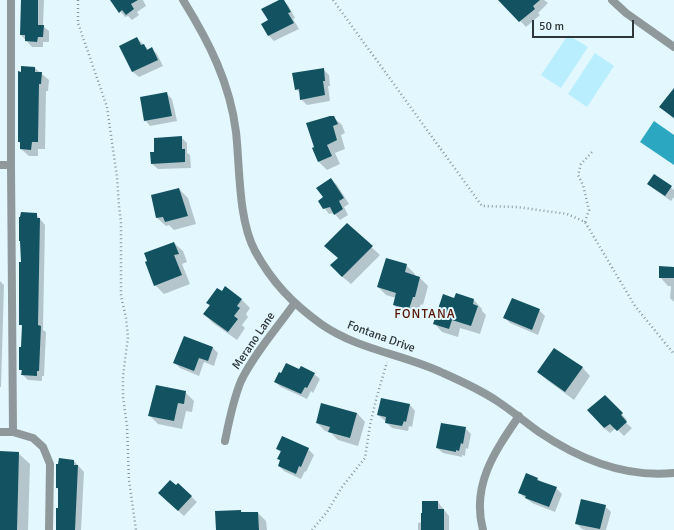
<!DOCTYPE html>
<html>
<head>
<meta charset="utf-8">
<style>
  body { margin:0 }
  #map { position:relative; width:674px; height:530px; overflow:hidden; background:#e2f8fe; font-family:Signika,sans-serif }
  canvas { display:block }
  .scale { position:absolute; left:532px; top:20px; width:102px; height:18px; box-sizing:border-box; border:2px solid #2e3639; border-top:0; padding-left:5px; font-size:12px; line-height:14px; white-space:nowrap; color:#2e3639; -webkit-text-stroke:3px #e2f8fe; paint-order:stroke }
</style>
</head>
<body>
<div id="map">
<canvas width="674" height="530"></canvas>
<div class="scale">50 m</div>
</div>
<script>
const ctx = document.querySelector('canvas').getContext('2d');
ctx.lineJoin = 'round';
function fillPath(path, color) {
  ctx.fillStyle = color;
  ctx.fill(path, 'evenodd');
}
function stroke(path, color, width, dash) {
  ctx.strokeStyle = color;
  ctx.lineWidth = width;
  ctx.lineCap = dash ? 'butt' : 'round';
  ctx.setLineDash(dash || []);
  ctx.stroke(path);
}
function label(font, color, halo, rows, align = 'center') {
  ctx.font = font + ' Signika,sans-serif';
  ctx.lineWidth = 4;
  ctx.setLineDash([]);
  ctx.textBaseline = 'middle';
  ctx.strokeStyle = halo;
  ctx.fillStyle = color;
  for (const [text, x, y, turn = 0] of rows) {
    ctx.save();
    ctx.translate(x, y);
    ctx.rotate((+turn || 0) * Math.PI / 180);
    ctx.textAlign = isNaN(turn) ? turn : align;
    if (halo) ctx.strokeText(text, 0, 0);
    ctx.fillText(text, 0, 0);
    ctx.restore();
  }
}
fillPath(new Path2D(`
  M568,35L588,47L561,88L541,75Z
  M595,53L614,66L587,107L568,94Z`), '#b8eefd');
fillPath(new Path2D(`
  M654,121L674,135V165L640,142Z`), '#2ca7c1');
fillPath(new Path2D(`
  M22,0H44L43,26L49,31V42H43V47H32L21,35Z
  M111,0H143L146,6L137,12L139,15L132,20L128,16L125,17Z
  M281,0L288,5L295,18L293,19L299,29L274,41L269,36L262,24L269,20Z
  M504,0H544L548,3L538,13L540,15L526,27L502,2Z
  M137,38L149,50L152,49L157,54L163,66L139,77L133,72L120,47Z
  M35,68L49,80L48,91H46L45,149H38V156H29L21,149V144L19,142L22,73Z
  M323,69L329,75L330,86H328L330,101L307,105L301,99V94L296,89Z
  M674,91V119L661,107Z
  M166,93L172,99L177,121L150,126L145,120Z
  M333,117L342,125L345,133L341,135L345,149L335,153L340,164L327,170L318,161Z
  M181,137L187,143V153L190,155L191,168L158,169L152,164Z
  M654,175L674,190V197L671,201L654,189L648,184Z
  M331,179L337,185L349,204L344,207L348,215L340,220L334,213L329,214L319,201L325,197Z
  M179,189L188,198L196,224L174,230L169,225L166,226L157,218Z
  M36,214L45,225L43,330L46,332L44,376H42V381L28,380L22,374V372L20,369L23,327L20,324L22,263Z
  M347,225L380,255L351,284L339,274L338,258Z
  M174,243L183,251L187,262L182,264L190,284L164,294L155,285Z
  M406,265L415,274L414,276L420,278L428,286L423,305L421,304L417,316L402,313L394,305L396,298L386,295L378,287Z
  M674,268V302L670,298L671,286H668L660,277Z
  M0,281L4,285L1,387H0Z
  M225,288L242,300L250,308L246,314L248,317L242,325L245,328L237,340L213,323L204,314L210,306L207,303L222,292Z
  M457,294L474,300L482,309V311L486,315L480,334L460,328L458,337L442,332L434,323L455,299Z
  M539,310L545,316L538,335L510,323L505,318Z
  M213,348L218,353L214,366L204,362L199,376L180,368L175,363Z
  M582,367L590,376L574,400L547,380L538,372Z
  M300,371L314,374L320,379L313,393L311,391L307,399L281,387L275,382L281,374Z
  M185,392L194,401L192,412L186,411L182,429L158,424L149,415Z
  M611,402L627,420L625,422L632,428L624,436L616,428L610,433L604,428Z
  M410,405L415,411L412,427L409,426L408,431L392,428L386,422L387,421L384,420L378,415Z
  M357,413L365,422L358,446L338,440L331,433L325,431L317,423Z
  M465,428L471,434L468,449L466,448L465,456L462,455V457L443,453L437,448Z
  M278,449H308L314,455L306,472L305,471L301,479L284,471L279,466L281,461L279,459L281,453Z
  M0,452L18,453L30,464L28,530H0Z
  M74,461L84,472L81,530H57L59,490L57,488Z
  M537,478L542,483L556,488L562,494L555,512L532,503L519,493Z
  M178,484L197,502L184,516L165,499Z
  M438,502L449,516V530H418V523L422,522Z
  M605,506L611,512L606,530H586L582,529L576,523Z
  M241,511L242,513H258L266,521L267,530H217Z`), '#0003');
fillPath(new Path2D(`
  M21,0H38V25H44L43,37H38L37,42L25,41V35H20Z
  M110,0H138L131,4L134,9L126,15L122,10L119,13Z
  M279,0H284L291,12L288,13L294,23L268,36L261,24L268,20L261,9Z
  M498,0H540L533,6L535,9L519,22Z
  M137,37L141,45L144,44L147,50L152,47L158,60L132,72L119,46Z
  M21,66L35,67V72H42L41,84H39L38,142H32L31,150L20,149V142H18V71L21,72Z
  M324,68L325,81H323L325,95L300,100L299,89L295,90L292,73Z
  M674,88V118L659,107Z
  M167,92L172,116L144,121L140,97Z
  M330,116H334L338,124L333,126L337,140L327,145L332,156L318,162L312,148L314,147L306,123Z
  M182,136V149H185V162L151,164L150,152H154V138Z
  M654,174L672,186L665,196L647,184Z
  M331,178L344,198L339,201L343,209L334,215L330,207L323,209L318,201L323,197L316,188Z
  M179,188L188,216L165,222L163,217L156,218L151,195Z
  M21,212L37,213V218H40L38,325L41,326L39,371H37V376L21,375L22,370H19V347H21L22,325H19V262H21L20,241H19V217H20Z
  M347,223L373,246L342,277L330,265L338,258L324,246Z
  M174,242L179,254L174,255L182,275L154,286L145,262L147,261L144,253Z
  M386,258L407,264L405,272L420,277L415,297H413L409,309L393,305L396,293L377,287Z
  M659,266L674,267V278H659Z
  M225,286L242,299L237,306L240,308L234,316L238,319L228,332L203,314L210,305L206,303L217,288L222,291Z
  M456,293L474,299L473,304L478,306L471,326L452,320L449,329L433,324L443,294L454,298Z
  M512,298L540,309L532,330L503,318Z
  M184,336L213,347L208,361L199,358L194,371L173,363Z
  M554,348L583,367L565,392L537,372Z
  M286,363L299,369L301,366L315,373L307,388L305,387L301,394L274,382L279,372L281,373Z
  M156,385L186,391L184,404L178,403L174,421L148,416Z
  M605,395L623,413L621,415L627,422L617,431L610,424L604,428L587,410Z
  M381,398L410,404L406,422L404,421L402,426L385,423L386,417L377,415Z
  M321,403L357,413L350,438L328,432L330,427L316,423Z
  M441,423L466,427L463,444L461,443L459,451L456,450V452L436,448Z
  M282,436L309,448L301,467L299,466L296,474L278,466L280,460L277,459L281,451L276,449Z
  M0,451L19,452L17,530H0Z
  M59,458L74,460V465H78L75,530H56V508H58V488H56V464H58Z
  M526,473L538,478L537,480L557,487L549,507L525,498L526,496L518,493Z
  M170,480L176,485L178,483L192,496L178,511L158,493Z
  M581,499L606,505L600,529L575,524Z
  M422,501H438V509H444V530H421V513H422Z
  M241,510V512H258L259,530H216L215,511Z`), '#135361');
stroke(new Path2D(`
  M78,0V23L107,107L117,177L119,206L121,222V296L126,318L128,337L123,376V397L127,426L129,480L136,530
  M333,0L482,206L517,207L567,214L585,222L635,306L674,354
  M585,222L589,210L583,185L578,175L581,164L593,151
  M312,530L327,512L342,487L365,458L370,425L377,396L387,362`), '#89989c', 2.5, [1, 3]);
stroke(new Path2D(`
  M183,0C209,42 230,83 236,132C240,168 238,219 255,251C272,282 292,303 321,324C358,350 403,354 443,373C461,381 481,390 497,401C511,410 525,422 539,432C579,459 625,478 674,473
  M612,0L626,13L674,47
  M0,165H11
  M0,432H13L11,165V0
  M13,432L33,438L43,447L50,464L49,530
  M225,441C229,421 233,400 241,381C254,354 277,328 294,304
  M483,530C471,485 495,451 519,416`), '#8f989a', 8);
label('12px', '#2e3639', '#e2f8fe', [
  ["Fontana Drive",381,337,20],
  ["Merano Lane",254,341,-56]
]);
ctx.letterSpacing = '1px';
label('13px', '#571604', '#e2f8fe', [
  ["FONTANA",425,315]
]);
ctx.letterSpacing = '0px';
</script>
</body>
</html>
